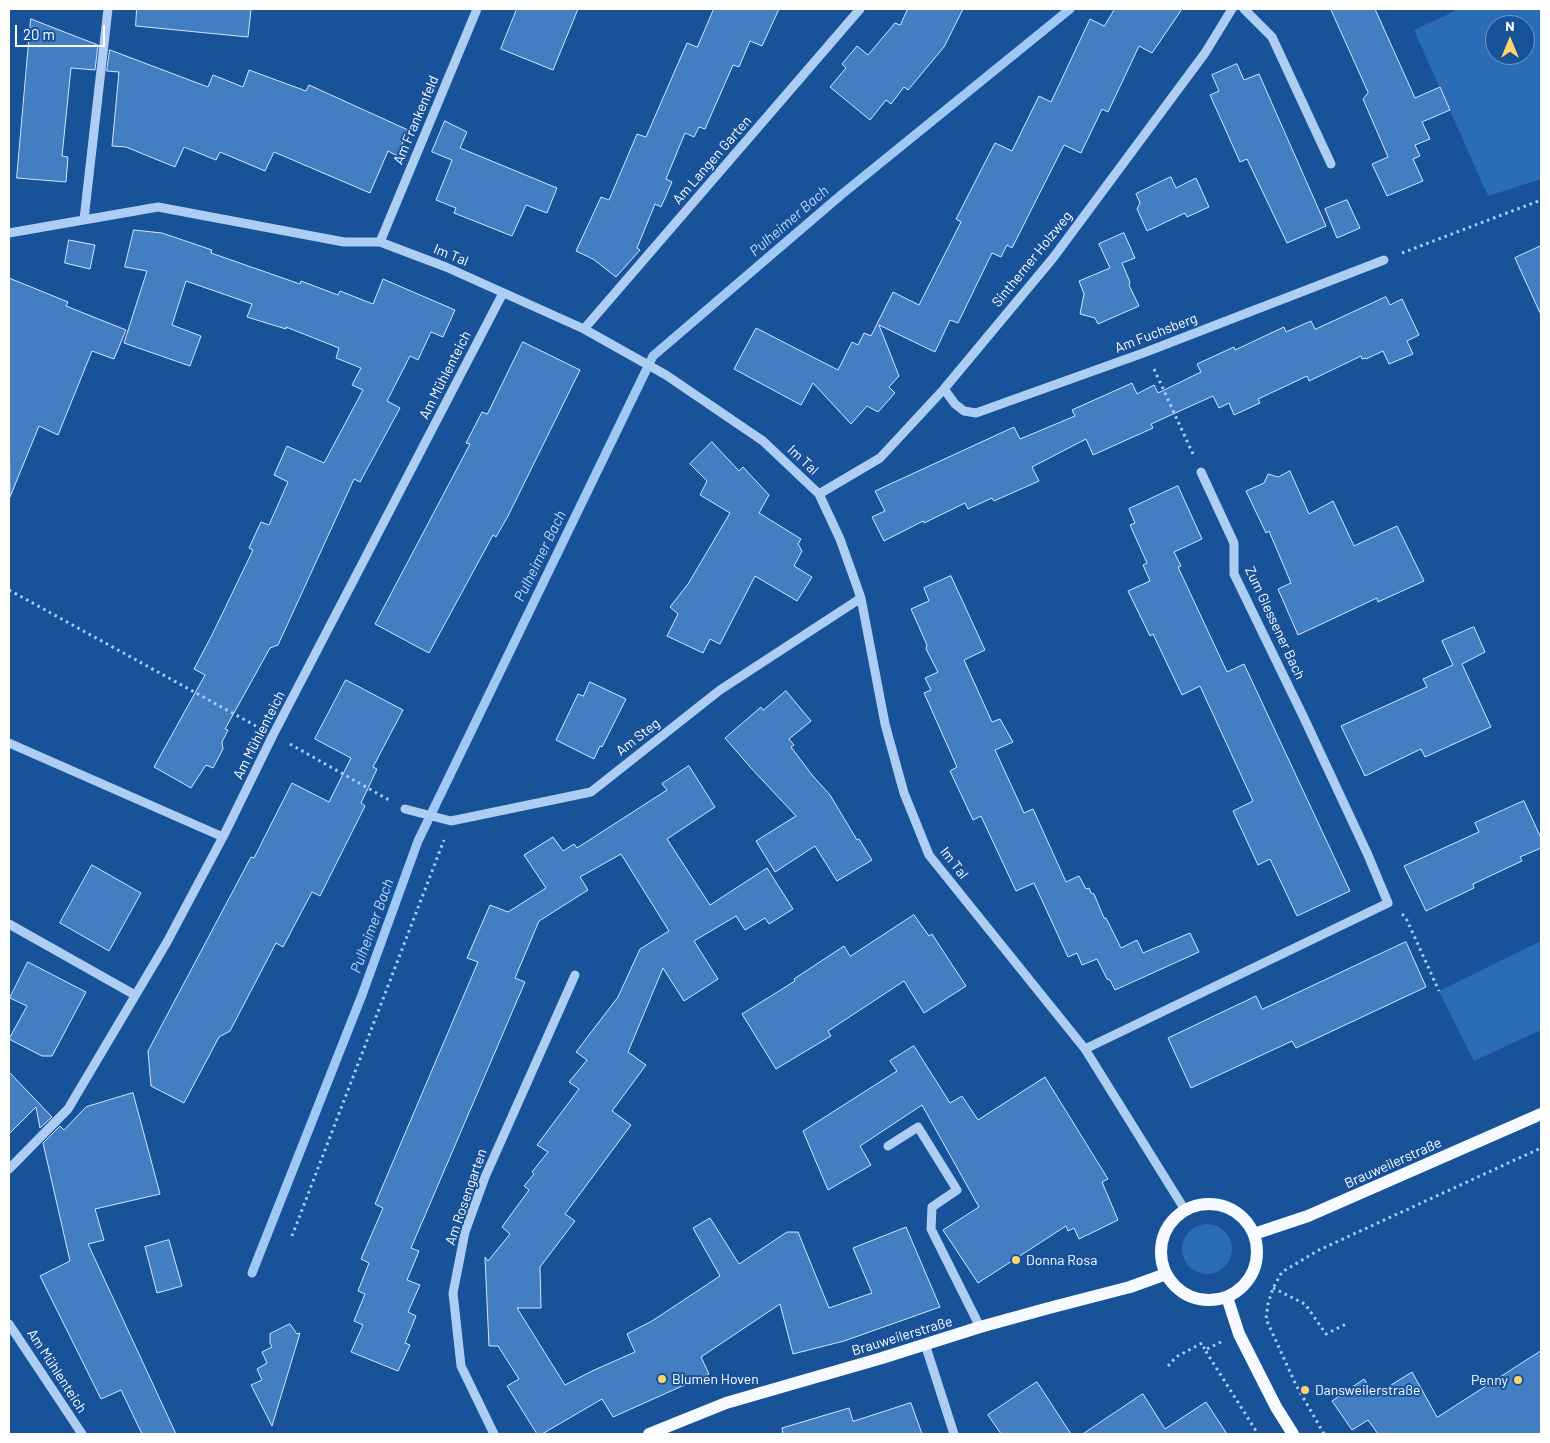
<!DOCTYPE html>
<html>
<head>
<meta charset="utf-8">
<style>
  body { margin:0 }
  #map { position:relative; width:1550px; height:1443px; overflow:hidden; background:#185299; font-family:Barlow,sans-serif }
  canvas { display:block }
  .frame { position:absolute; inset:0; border:10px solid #fff; pointer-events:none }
  .north { position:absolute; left:1485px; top:15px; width:50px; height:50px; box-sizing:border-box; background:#185299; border:1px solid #7497c2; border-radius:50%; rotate:0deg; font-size:14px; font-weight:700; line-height:20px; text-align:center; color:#fff }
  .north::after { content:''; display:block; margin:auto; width:18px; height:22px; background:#ffd36d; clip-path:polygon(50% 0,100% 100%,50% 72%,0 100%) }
  .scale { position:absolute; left:15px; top:25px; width:90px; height:22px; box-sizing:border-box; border:2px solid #fff; border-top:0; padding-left:6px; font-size:15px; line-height:18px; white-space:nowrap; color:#fff; -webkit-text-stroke:4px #185299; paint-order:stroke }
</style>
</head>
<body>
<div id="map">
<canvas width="1550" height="1443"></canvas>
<div class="frame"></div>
<div class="north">N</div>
<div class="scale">20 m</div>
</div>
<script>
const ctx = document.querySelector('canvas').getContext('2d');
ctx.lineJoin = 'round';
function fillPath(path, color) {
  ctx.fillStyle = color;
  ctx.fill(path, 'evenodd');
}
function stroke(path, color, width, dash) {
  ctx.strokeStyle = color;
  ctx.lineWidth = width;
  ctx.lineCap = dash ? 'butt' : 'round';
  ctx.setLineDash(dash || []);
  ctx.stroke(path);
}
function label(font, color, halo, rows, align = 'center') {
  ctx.font = font + ' Barlow,sans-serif';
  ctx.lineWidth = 4;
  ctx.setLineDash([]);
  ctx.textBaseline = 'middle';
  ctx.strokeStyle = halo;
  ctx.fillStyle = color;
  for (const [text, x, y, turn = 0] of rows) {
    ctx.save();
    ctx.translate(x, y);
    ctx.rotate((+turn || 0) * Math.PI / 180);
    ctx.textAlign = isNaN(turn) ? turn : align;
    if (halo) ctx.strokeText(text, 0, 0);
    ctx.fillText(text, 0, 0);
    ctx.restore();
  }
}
fillPath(new Path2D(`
  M1455,9H1541V179L1488,196L1414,30L1455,11ZM1495,25H1525V55H1495Z
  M1541,941V1030L1474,1061L1439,991Z
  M1182 1249a25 25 0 1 1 50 0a25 25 0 1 1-50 0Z`), '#2b6cb7');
stroke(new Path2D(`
  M252,1273L362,995L418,841L653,356L841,195L1070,9`), '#9fc8f4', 9);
const building = new Path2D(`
  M137,9H251L248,37L136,26Z
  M517,9H578L553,70L501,49Z
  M714,9H779L762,46L750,41L739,67L733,65L705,129L699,127L694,137L685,133L666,179L672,182L661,207L655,204L637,248L640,250L616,277L593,259L576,251L601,197L609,200L637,134L646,137L687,43L697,47Z
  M908,9H963L944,47L908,90L904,87L891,104L886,100L870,120L830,87L846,68L842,64L857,46L868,55L895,23L900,25Z
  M1115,9H1182L1152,53L1139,46L1108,112L1102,109L1081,153L1064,145L1012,248L1007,245L1001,257L992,253L958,323L950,320L935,352L879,325L899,376L889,387L895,393L878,412L867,406L851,424L813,383L801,405L734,369L756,328L838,370L852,342L858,345L864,333L871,336L893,292L919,305L961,222L956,219L995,143L1012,151L1039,96L1051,102L1090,19L1104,26Z
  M1331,9H1375L1415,98L1440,87L1450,110L1422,122L1430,139L1415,145L1420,156L1413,159L1423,181L1387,196L1372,164L1388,157L1363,99L1368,93Z
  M31,19L98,45L95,70L71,68L62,156L68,157L66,182L17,178Z
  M110,50L208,87L213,75L243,87L249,70L306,91L309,85L408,130L397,156L388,151L370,193L274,152L265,171L220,152L216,160L184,147L175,167L126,147L112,146L119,72L107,71Z
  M1237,64L1244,80L1259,74L1326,226L1287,243L1247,159L1240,162L1210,95L1219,91L1212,75Z
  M445,121L467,132L460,148L557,188L547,213L526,205L512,236L454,213L456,208L436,200L452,160L432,152Z
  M1171,177L1176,188L1196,178L1209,207L1187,217L1185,213L1147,231L1137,209L1140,203L1136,194Z
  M1347,200L1360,228L1337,238L1325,209Z
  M134,230L162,233L212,250L211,253L300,284L301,281L338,295L340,291L373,304L383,279L455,310L443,337L431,332L418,360L410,356L387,401L400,408L360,482L354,479L278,645L270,648L225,729L228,730L222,742L223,749L213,768L206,765L191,788L154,767L205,675L194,669L212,635L253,550L249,548L254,537L261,522L269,525L288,482L274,475L287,446L324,463L363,390L352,385L361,368L336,358L339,348L286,327V329L247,317L252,304L186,281L172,325L201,336L190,366L124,343L147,271L125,267Z
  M1124,233L1135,258L1122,263L1130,282L1129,285L1139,306L1098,324L1095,318L1080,314L1084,294L1079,281L1110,268L1099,244Z
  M69,240L95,245L90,269L65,263Z
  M1541,246V315L1515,258Z
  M9,278L68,302L66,306L126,330L114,359L92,351L58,435L39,426L10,497Z
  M1386,297L1390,305L1402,299L1419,335L1407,341L1413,354L1389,364L1383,351L1366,359V358L1362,359L1361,356L1309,381L1307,376L1258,399L1260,403L1234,415L1229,403L1219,408L1213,396L1151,424L1153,428L1093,455L1086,439L1032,467L1039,481L994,501L992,498L968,509L965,503L924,523L923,521L884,541L872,517L885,511L875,491L1014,427L1020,439L1075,416L1072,410L1132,383L1137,394L1154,385L1158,393L1201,372L1197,364L1234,347L1235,350L1284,327L1286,332L1311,321L1315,329Z
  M523,342L580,370L508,516L496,537L493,535L429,653L375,624L470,444L466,443L482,412L487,414Z
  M712,442L739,471L743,467L769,495L759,513L801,539L798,544L802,551L794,566L812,577L797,601L755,576L720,644L710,639L703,653L667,636L678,614L670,607L688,584L730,513L700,495L707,481L690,464Z
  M1290,471L1309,514L1333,501L1354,546L1397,526L1424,581L1378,602L1377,598L1298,635L1278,589L1291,583L1269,531L1266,533L1246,491L1264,483L1268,474L1278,477Z
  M1178,486L1202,539L1174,552L1181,566L1178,567L1227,672L1244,664L1350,891L1297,916L1270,859L1258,865L1233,811L1253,801L1200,686L1182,695L1153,634L1150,636L1128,591L1150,581L1143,565L1147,563L1130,525L1135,523L1129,509Z
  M951,576L985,650L964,660L992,722L1000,719L1013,742L995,750L1024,813L1033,809L1066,882L1079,876L1086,889L1089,888L1091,893L1094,894L1104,918H1106L1121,948L1137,940L1143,953L1190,933L1199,952L1115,990L1110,980L1107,979L1097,959L1082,965L1077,953L1068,957L1034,883L1016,891L981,816L973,820L950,771L957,767L924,693L931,690L925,678L938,672L926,649L927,645L911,609L929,601L924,588Z
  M1474,627L1485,652L1462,664L1491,727L1425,757L1421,749L1365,776L1341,726L1427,687L1423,679L1453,665L1442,641Z
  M346,680L403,710L373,767L377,769L361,803L365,806L320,896L312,892L283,947L276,943L230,1031L219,1037L184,1103L151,1086L148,1051L251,857L254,858L292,783L329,802L351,758L315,739Z
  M590,682L626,699L602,747L600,746L594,759L556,740L578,694L583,696Z
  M786,691L811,721L789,739L794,745L791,747L812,775L830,795L857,840L859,839L872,860L837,881L815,846L775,872L756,841L796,816L751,768L725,738L761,707L763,710Z
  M689,766L715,807L667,839L710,905L767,868L793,909L769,924L765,918L745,930L736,916L694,941L718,979L684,1001L663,968L628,1052L646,1065L612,1111L631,1125L565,1214L575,1221L540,1267L541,1308H517L565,1385L592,1371L635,1352L627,1334L652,1321L720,1276L693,1228L710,1218L739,1264L787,1232H798L829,1308L872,1293L853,1248L906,1227L940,1307L844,1341L793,1354L780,1304L701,1357L709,1374L613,1417L602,1399L542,1434H537L507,1386L519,1379L498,1346H489L485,1257L488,1261L510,1234L502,1227L529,1190L524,1186L534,1174L532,1172L548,1152L537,1145L579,1089L569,1082L587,1060L576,1052L618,997L640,949L669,931L621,854L580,877L588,890L539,921L515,978L525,982L411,1248L419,1251L407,1280L420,1285L408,1312L416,1316L405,1343L410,1345L398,1371L351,1352L363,1325L354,1321L365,1294L358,1291L369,1263L361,1259L383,1208L375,1204L478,962L467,958L490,905L508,912L546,888L524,855L553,837L563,851L574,844L577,848L667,790L662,784Z
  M1524,801L1541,838V848L1520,857L1522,861L1473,884L1474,888L1426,911L1404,866L1479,832L1475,823Z
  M92,865L141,893L109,951L60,923Z
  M914,915L929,936L932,934L966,986L924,1013L904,981L828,1031L831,1036L776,1069L742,1014L795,981L794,979L844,946L850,956Z
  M1406,942L1426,987L1296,1048L1292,1041L1191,1088L1168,1038L1256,996L1262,1009Z
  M28,962L86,992L52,1056H42L9,1039L27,1006L10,998Z
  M914,1046L950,1103L962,1096L978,1120L1045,1077L1108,1179L1102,1182L1118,1220L1079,1239L1074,1228L1068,1231L1066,1226L978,1283L943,1230L979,1207L922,1105L860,1146L871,1165L828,1190L803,1131L897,1071L890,1061Z
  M9,1072L52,1117L40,1128L36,1107L9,1134Z
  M133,1093L160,1194L95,1209L104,1240L88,1244L176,1434H142L121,1390L101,1399L40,1276L70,1261L43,1143L60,1126L64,1130L86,1107Z
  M169,1240L182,1286L157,1293L145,1247Z
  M290,1324L297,1334L300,1333L272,1426L251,1385L262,1380L257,1369L267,1363L262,1352L272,1347L270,1343V1334Z
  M1541,1351V1434H1378L1368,1420L1352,1430L1332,1401L1364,1379L1375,1395L1412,1372L1437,1417Z
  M1037,1382L1071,1434H1001L988,1415Z
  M1143,1394L1165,1429L1206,1402L1227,1434H1083Z
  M911,1403L922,1434H783L782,1428L849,1408L853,1421Z`);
fillPath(building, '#447ec2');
stroke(building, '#d4e7fc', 1);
stroke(new Path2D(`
  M1402,253L1541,200
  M1154,369L1193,454
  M9,590L256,726
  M290,744L389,800
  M1402,914L1406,918L1439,991
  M292,1236L444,840
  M1273,1288L1305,1304L1326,1334L1346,1324
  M1221,1342L1205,1350L1258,1434
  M1168,1366L1176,1357L1202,1343L1205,1350
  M1324,1434L1296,1385L1266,1319L1268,1304L1273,1288L1282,1272L1319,1250L1541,1148`), '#adcdf2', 3, [2.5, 4]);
stroke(new Path2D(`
  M1244,9L1272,37L1331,164
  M84,219L108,9
  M9,233L158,207L344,242H380L446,267L584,329L666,375L763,441L819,494L840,539L861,598L885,724L904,793L929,855L1085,1049L1185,1210
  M380,242L477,9
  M584,329L860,9
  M944,389L955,404L964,411L976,413L1146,352L1384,260
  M819,494L880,458L944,389L1053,258L1205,53L1232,9
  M9,743L223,837
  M405,809L451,821L591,792L720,690L861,598
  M9,924L135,995
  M1085,1049L1388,903L1368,855L1304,718L1234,574V543L1201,472
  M888,1146L918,1127L957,1190L932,1207L931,1229L980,1327
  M9,1169L68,1109L167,942L225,833L273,735L503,293
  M9,1324L82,1434
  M925,1344L954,1434
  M494,1434L461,1366L453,1293L465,1232L485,1177L575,975`), '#adcdf2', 9);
stroke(new Path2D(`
  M1161 1252a48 48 0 1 1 96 0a48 48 0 1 1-96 0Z
  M1254,1234L1308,1216L1541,1114
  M1227,1297L1239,1334L1276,1407L1293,1434
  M649,1434L726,1403L882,1358L980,1327L1049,1308L1130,1287L1166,1274`), '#f7faff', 12);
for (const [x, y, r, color] of [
  [1016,1260,5,"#ffd36d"],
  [662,1379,5,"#ffd36d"],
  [1518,1380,5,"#ffd36d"],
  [1305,1390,5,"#ffd36d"]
]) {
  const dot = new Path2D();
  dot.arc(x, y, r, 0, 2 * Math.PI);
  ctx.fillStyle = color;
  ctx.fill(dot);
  stroke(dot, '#185299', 2);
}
label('14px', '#fff', '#185299', [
  ["Am Frankenfeld",416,120,-67],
  ["Am Langen Garten",712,160,-49],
  ["Im Tal",451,255,22],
  ["Sintherner Holzweg",1032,259,-51],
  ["Am Fuchsberg",1156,333,-21],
  ["Am Mühlenteich",445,375,-63],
  ["Im Tal",803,460,43],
  ["Zum Glessener Bach",1275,623,65],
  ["Am Mühlenteich",259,735,-63],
  ["Am Steg",638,737,-38],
  ["Im Tal",954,863,52],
  ["Brauweilerstraße",1393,1163,-24],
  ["Am Rosengarten",466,1197,-71],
  ["Brauweilerstraße",902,1336,-17],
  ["Am Mühlenteich",57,1371,57]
]);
label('14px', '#fff', '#185299', [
  ["Donna Rosa",1026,1260],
  ["Blumen Hoven",672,1379],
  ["Penny",1508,1380,"right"],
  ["Dansweilerstraße",1315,1390]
], 'left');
label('italic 15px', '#b9d7f8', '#185299', [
  ["Pulheimer Bach",789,221,-41],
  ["Pulheimer Bach",540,556,-64],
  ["Pulheimer Bach",372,926,-70]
]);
</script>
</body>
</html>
